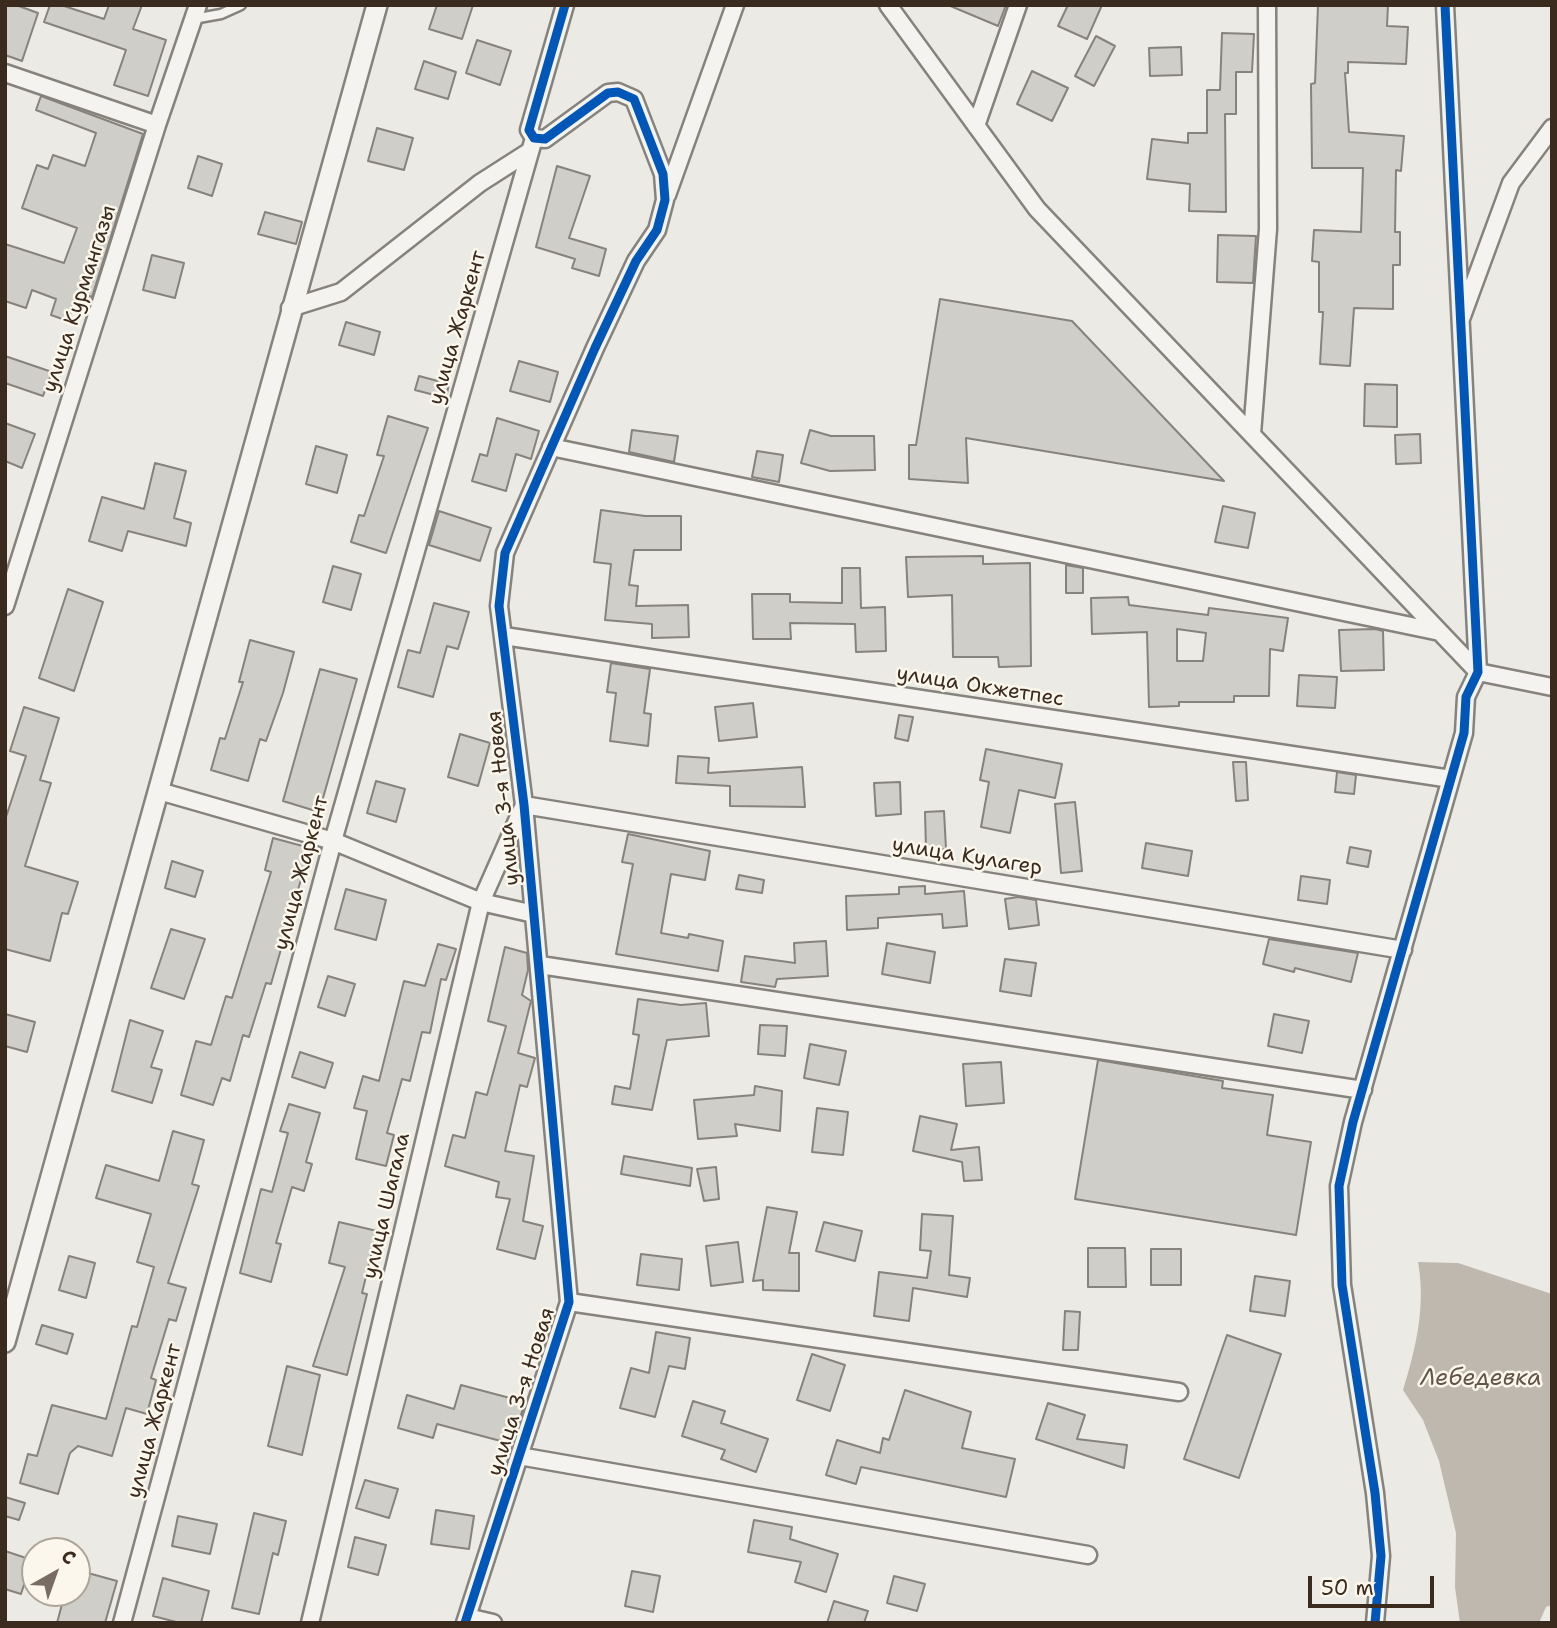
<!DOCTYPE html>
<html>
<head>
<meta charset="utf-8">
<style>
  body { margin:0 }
  #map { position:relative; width:1557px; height:1628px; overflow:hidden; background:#eceae4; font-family:"Shantell Sans",sans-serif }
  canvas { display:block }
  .frame { position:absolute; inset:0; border:7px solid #3b2a1e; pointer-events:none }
  .north { position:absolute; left:21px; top:1537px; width:70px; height:70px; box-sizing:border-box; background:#fbf7ec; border:2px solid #aea59a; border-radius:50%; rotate:40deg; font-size:19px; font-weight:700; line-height:28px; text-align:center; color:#3b2a1e }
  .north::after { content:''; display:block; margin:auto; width:24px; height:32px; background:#796d63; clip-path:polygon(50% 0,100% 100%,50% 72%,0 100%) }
  .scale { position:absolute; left:1308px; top:1576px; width:126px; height:32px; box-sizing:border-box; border:4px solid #3b2a1e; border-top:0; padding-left:9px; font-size:21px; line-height:24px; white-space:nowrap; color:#3b2a1e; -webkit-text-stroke:5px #fbf7ec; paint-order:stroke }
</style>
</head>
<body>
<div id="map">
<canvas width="1557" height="1628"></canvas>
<div class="frame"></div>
<div class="north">С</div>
<div class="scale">50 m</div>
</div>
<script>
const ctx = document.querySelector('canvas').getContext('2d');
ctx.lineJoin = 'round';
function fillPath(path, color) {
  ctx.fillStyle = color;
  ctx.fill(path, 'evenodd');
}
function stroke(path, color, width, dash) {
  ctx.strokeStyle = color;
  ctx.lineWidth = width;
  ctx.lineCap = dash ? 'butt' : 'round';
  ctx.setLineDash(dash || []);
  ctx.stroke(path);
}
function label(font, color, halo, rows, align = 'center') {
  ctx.font = font + ' "Shantell Sans",sans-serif';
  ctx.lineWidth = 5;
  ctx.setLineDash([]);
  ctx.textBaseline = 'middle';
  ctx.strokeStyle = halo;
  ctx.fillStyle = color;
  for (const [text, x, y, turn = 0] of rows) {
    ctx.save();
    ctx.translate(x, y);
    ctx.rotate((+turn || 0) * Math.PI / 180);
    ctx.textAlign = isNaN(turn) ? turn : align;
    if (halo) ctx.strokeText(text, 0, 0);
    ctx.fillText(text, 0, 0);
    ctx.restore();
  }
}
fillPath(new Path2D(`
  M1418,1262L1458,1263L1552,1294V1605L1546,1607L1539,1623H1460L1455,1587L1456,1533L1439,1461L1423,1420L1403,1390C1416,1348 1426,1306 1418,1262Z`), '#bfb8ae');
const building = new Path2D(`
  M5,5H16L38,13L22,61L5,55Z
  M50,5H61L104,19L109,5H142L133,29L166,40L148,96L114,85L126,50L44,22Z
  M437,5H473L462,39L429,29Z
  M948,5H1006L998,26Z
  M1068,5H1102L1087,39L1058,26Z
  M1318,5H1388L1387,26L1408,27L1406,64L1348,62V73H1345L1349,132L1404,136L1401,171L1396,170L1395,232H1400V265H1393V309L1354,308L1350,366L1320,364L1323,312H1319V262L1312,261L1314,230L1361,232L1363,168H1312L1311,84L1315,83Z
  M1222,33L1254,34L1252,72H1236V114H1225L1226,212L1189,211L1190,184L1147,179L1152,139L1188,143V133H1207V90H1220Z
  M1096,36L1115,46L1094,86L1075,76Z
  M477,40L511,51L500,85L466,73Z
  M1181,47L1182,75L1150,76L1149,48Z
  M424,61L456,72L448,99L415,89Z
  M1032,71L1068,88L1052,121L1017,104Z
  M41,96L143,134L92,297L77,292L68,321L51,315L56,299L32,290L26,308L5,301V244L64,263L77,228L22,208L37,165L48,169L53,155L85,166L96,133L36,110Z
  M377,128L413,138L404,170L368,161Z
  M198,156L222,164L212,196L188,188Z
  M557,166L590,176L569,238L606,249L599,276L572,268L575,259L536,247Z
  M265,212L302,222L296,244L258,234Z
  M1218,235L1256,236L1253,283L1217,282Z
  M152,255L184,263L175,298L143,290Z
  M940,299L1072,321L1224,481L966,438L968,483L909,479V445H916Z
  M346,322L380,332L374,355L339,345Z
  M5,356L52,372L43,396L5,383Z
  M519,361L558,372L550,402L510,391Z
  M419,376L449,384L446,398L415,390Z
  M1365,384L1397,385V427L1364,426Z
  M388,416L428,428L386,553L351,542L359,515L364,516L384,456L377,455Z
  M497,418L539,431L531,459L516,454L506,491L472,481L480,454L487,456Z
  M5,423L35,434L22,468L5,461Z
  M632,430L678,436L674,462L629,452Z
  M810,430L831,436H874L875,470L830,471L801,463Z
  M1420,434L1421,463L1396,464L1395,435Z
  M316,446L347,455L337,493L306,484Z
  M757,451L783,455L779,482L752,477Z
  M155,463L186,471L174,518L191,523L186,546L128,531L122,551L89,541L102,497L144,509Z
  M1223,506L1255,513L1248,548L1215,542Z
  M601,510L645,516H681V550H634L629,585L638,586L636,606L688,605L689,637L652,638V624L605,620L611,564L594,562Z
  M439,511L491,528L480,561L429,545Z
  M983,556V564L1030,563L1031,666L999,667L998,657H953L952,595L908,597L906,557Z
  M1066,565L1083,568V593H1066Z
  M333,566L361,574L351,610L323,602Z
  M842,568H860L861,608L885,607L886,651L856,652L855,624L790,623L791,639H753L752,594H790V602L842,603Z
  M68,589L103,602L74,691L39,678Z
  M1128,597L1129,605L1208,615L1209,608L1288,618L1283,651L1270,649L1269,696H1234V702H1179V706L1149,707L1147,632L1092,634L1091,598ZM1177,629L1206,633L1203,661H1177Z
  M434,603L469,612L458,649L447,646L433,697L398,687L408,650L420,653Z
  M1375,629L1383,631L1384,670L1341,671L1339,630Z
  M250,640L294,652L283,693L266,741L260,739L248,781L211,770L220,738L225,739L243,682H239Z
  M611,663L650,669L644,713L651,714L648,746L610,741L616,693L607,692Z
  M320,669L357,679L319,812L283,801Z
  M1299,675L1337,677L1335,708L1297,706Z
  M753,703L757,737L719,741L715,707Z
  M24,707L59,718L40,780L51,783L25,866L78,882L68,914L62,913L50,961L5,949V820L26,756L10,751Z
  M899,715L913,717L908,741L895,738Z
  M460,734L490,743L478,786L448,777Z
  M986,749L1062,764L1055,798L1019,790L1010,833L981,827L989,782L980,780Z
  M678,756L709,758L708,773L802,767L805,807L730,806V786L676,783Z
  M1233,762H1246L1248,800L1236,801Z
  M1337,772L1356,775L1354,794L1335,792Z
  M376,781L405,789L396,822L367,813Z
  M900,782L901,814L876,816L874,783Z
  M1075,802L1082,871L1061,873L1055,804Z
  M944,811L946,849L926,850L925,812Z
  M628,834L710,851L705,880L671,874L661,933L688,938L689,934L723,941L718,971L616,954L633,864L622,862Z
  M273,838L310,848L271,984L266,983L249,1037L243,1035L230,1081L222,1078L213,1105L181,1095L196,1041L211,1045L226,996L232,998L271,872L265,870Z
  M1146,843L1192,851L1188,876L1142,868Z
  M1350,847L1371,851L1368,867L1347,863Z
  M172,861L203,871L195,897L165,888Z
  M739,875L764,880L762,893L736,889Z
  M1301,876L1330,880L1327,904L1298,900Z
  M925,886V894L964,891L967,926L943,928L942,914L878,918V928L847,930L846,896L899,894V887Z
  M346,889L386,900L376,940L335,929Z
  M1018,897L1036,900L1039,925L1009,929L1005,899Z
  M171,929L205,939L184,999L151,988Z
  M1269,939L1358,953L1351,982L1295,968L1294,972L1263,964Z
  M826,941L828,976L777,979L775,987L741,982L745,956L795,963L794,943Z
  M887,943L935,952L930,983L882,974Z
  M438,944L456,949L446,980L441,979L430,1033L422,1032L410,1081L402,1079L387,1133L394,1135L386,1166L356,1159L367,1111L354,1108L363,1076L379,1081L404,981L425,986Z
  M505,947L527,953L528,970L522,995L531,1001L518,1053L535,1058L527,1087L520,1085L505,1151L534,1156L523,1221L543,1226L535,1259L497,1249L510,1199L496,1197L499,1182L445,1166L453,1135L465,1138L476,1092L487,1095L506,1026L488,1021Z
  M1005,959L1036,963L1031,996L1000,991Z
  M328,976L355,984L345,1016L318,1007Z
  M638,999L681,1005L706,1003L709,1036L667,1040L652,1110L612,1104L615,1086L630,1089L639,1035L633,1034Z
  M5,1014L35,1022L27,1052L5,1046Z
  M1274,1014L1309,1021L1302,1053L1268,1046Z
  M130,1020L163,1031L151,1067L162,1070L152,1103L112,1091Z
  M760,1025L787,1026L785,1056L758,1054Z
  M810,1044L846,1051L839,1085L804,1078Z
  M300,1052L333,1063L325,1088L292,1077Z
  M1098,1060L1223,1081L1222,1088L1273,1095L1267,1135L1311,1142L1296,1235L1075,1199Z
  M1001,1062L1004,1103L966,1106L963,1064Z
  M755,1086L782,1091L780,1131L735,1124L737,1136L698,1139L694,1100L754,1095Z
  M289,1104L320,1113L306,1162L312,1164L304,1191L292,1187L276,1243L281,1244L271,1282L240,1273L261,1189L272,1192L288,1133L280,1131Z
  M817,1108L848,1112L843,1155L812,1152Z
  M920,1116L957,1124L951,1150L979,1147L982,1180L964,1181L962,1162L913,1151Z
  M173,1131L204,1140L192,1184L199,1186L168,1283L186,1288L176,1321L169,1319L151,1378L156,1380L147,1414L126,1408L112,1456L78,1446L70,1453L58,1494L20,1483L28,1454L37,1456L52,1405L106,1419L132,1326L137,1327L154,1267L137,1262L151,1214L96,1198L106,1165L159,1181Z
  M624,1156L692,1168L690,1186L621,1174Z
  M716,1167L719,1199L704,1201L697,1169Z
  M767,1207L797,1212L789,1253H799V1291L763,1290V1280L753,1281Z
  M922,1214L953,1216L949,1275L970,1278L967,1297L913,1288L909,1321L874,1316L879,1272L927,1278L931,1251L920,1250Z
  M339,1222L377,1231L362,1293L367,1294L347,1375L313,1366L345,1267L329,1263Z
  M824,1222L862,1231L855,1261L816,1251Z
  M738,1242L743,1282L711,1286L706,1246Z
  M1088,1248H1125L1126,1287H1088Z
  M1151,1249H1181V1285H1151Z
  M641,1254L682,1259L679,1290L637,1285Z
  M69,1256L95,1263L86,1298L59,1290Z
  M1255,1276L1290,1281L1285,1316L1250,1311Z
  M1065,1311L1080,1312L1078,1350H1063Z
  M42,1325L73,1334L67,1354L36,1344Z
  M656,1332L690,1338L685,1369L669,1366L655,1417L620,1408L631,1368L649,1373Z
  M1227,1335L1281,1354L1239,1478L1184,1459Z
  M812,1354L845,1365L830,1411L797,1400Z
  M287,1366L320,1375L302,1455L268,1446Z
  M461,1385L525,1402L512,1444L437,1424L433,1438L398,1428L407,1395L454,1409Z
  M905,1390L971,1412L962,1448L1015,1459L1006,1497L861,1467L856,1484L826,1475L837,1440L880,1453L883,1438L889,1440Z
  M693,1401L725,1411L721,1423L768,1439L756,1472L721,1459L725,1450L682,1436Z
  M1048,1403L1085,1415L1077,1439L1127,1445L1124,1468L1036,1439Z
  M365,1480L398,1489L389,1518L356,1508Z
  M5,1497L25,1503L19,1520L5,1516Z
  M436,1510L474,1516L469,1549L431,1544Z
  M254,1513L286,1521L278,1555L273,1553L259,1614L232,1608Z
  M178,1516L217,1524L210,1554L172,1546Z
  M754,1520L792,1527L790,1539L838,1554L826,1592L795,1582L801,1562L748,1552Z
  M355,1537L386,1545L378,1575L348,1567Z
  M5,1551L32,1560L21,1594L5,1589Z
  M77,1570L117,1581L105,1623H57L65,1593H77Z
  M632,1571L660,1576L653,1612L625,1606Z
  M894,1576L925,1584L917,1611L887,1603Z
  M163,1578L209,1591L201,1623H180L153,1616Z
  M834,1601L868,1611L864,1623H827Z`);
fillPath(building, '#d0cec9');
stroke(building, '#86827c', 2);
const service = new Path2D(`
  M193,19L221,14L241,5`);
const minor = new Path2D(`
  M888,5L1037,209L1478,672L1552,687
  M5,73L157,125
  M976,126L1018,5
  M667,195L735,5
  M290,308L341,292L480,183L530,151
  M1461,319L1511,183L1552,128
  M1252,434L1268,229L1267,5
  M551,447L1440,632
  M5,606L157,125L198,5
  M504,636L1451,779
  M159,791L333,841L481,902L534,914
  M540,965L1363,1090
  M569,1302L1179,1392
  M519,1456L1088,1555
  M467,1617L493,1623
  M122,1623L333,841L534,138
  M310,1623L481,902L524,805L1403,950
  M465,1623L569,1302L524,805L499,606L505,553L595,348L636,261L657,230L665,200L663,174L634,99L618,92L608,93L545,139L534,138L529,130L565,5
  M1375,1623L1381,1556L1375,1493L1342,1285L1339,1186L1353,1122L1464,733L1466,697L1478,672L1445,5`);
const tertiary = new Path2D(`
  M5,1342L377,5`);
stroke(service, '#86827c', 13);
stroke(minor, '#86827c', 21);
stroke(tertiary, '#86827c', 24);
stroke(service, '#f4f3ef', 8);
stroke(minor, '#f4f3ef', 16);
stroke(tertiary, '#f4f3ef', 19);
stroke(new Path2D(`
  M465,1623L569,1302L524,805L499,606L505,553L595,348L636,261L657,230L665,200L663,174L634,99L618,92L608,93L545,139L534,138L529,130L565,5
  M1375,1623L1381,1556L1375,1493L1342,1285L1339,1186L1353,1122L1464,733L1466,697L1478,672L1445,5`), '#0057b8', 9);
label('21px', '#3b2a1e', '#fbf7ec', [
  ["улица Курмангазы",80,299,-72],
  ["улица Жаркент",458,328,-74],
  ["улица Окжетпес",980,687,9],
  ["улица 3-я Новая",504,798,-96],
  ["улица Кулагер",967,857,9],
  ["улица Жаркент",302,873,-75],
  ["улица Шагала",387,1206,-77],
  ["улица 3-я Новая",522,1392,-72],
  ["улица Жаркент",155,1421,-75]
]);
label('italic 23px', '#635448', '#fbf7ec', [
  ["Лебедевка",1481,1379]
]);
</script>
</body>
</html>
